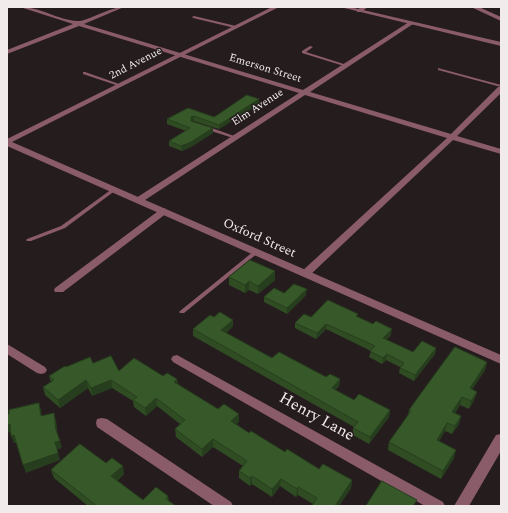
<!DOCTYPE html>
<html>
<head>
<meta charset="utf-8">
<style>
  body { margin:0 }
  #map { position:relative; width:508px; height:513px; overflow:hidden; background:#251c1e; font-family:Spectral,serif }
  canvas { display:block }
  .frame { position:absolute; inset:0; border:8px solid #f1ebec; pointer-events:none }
</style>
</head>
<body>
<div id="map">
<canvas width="508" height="513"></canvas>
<div class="frame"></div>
</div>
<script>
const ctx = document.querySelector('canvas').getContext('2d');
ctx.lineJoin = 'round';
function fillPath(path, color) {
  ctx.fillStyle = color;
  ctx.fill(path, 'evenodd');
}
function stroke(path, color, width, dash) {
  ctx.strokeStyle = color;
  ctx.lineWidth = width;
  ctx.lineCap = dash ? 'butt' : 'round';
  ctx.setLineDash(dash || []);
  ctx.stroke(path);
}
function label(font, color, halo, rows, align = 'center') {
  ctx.font = font + ' Spectral,serif';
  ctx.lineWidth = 3;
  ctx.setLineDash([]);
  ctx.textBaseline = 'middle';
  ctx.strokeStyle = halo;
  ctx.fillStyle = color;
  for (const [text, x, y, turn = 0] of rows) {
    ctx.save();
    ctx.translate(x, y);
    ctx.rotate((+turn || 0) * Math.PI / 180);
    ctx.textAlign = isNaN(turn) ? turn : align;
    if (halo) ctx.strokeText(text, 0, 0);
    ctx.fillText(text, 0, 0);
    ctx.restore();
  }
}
fillPath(new Path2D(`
  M194,16L236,26L237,27L235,28L193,18L192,17Z
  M310,46L313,47L306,52L347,65L344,66L302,53V51Z
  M438,68L501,85V87L438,70Z
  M83,72H85L122,85L119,86L83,74Z
  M205,127H209L237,137V138H233L205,129Z
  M112,189H116V190L65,228L31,241H27L26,240L27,239L61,226Z
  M256,250L259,252L258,253L184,313H180L179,312L180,311L254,251Z`), '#8a5b68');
fillPath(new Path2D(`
  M20,7C41,7 58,20 77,21C87,22 109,7 124,7L84,24L303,90L409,22H413V24L310,92L451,134L498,87H501V93L457,136L501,149V154L453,140L309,276H301L300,274L301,272L447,138L305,95L142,202H136L134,200L136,198L299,93L79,26L7,54V50L73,24Z
  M361,7H368L361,12H357V10Z
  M471,7H479L501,17V21Z
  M164,208L169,211L167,213L63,292H55L54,290L55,288L161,209Z
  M7,344L45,367L47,370L45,373L41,374L37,373L7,354Z
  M177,355L443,502L445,506H425L173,362L171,359L173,356Z
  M102,418L107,419L231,502L233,506H214L97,427L96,423L97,419Z`), '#8a5b68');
fillPath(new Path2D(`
  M272,7H279L12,142L501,355V364L7,146V139Z
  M340,7H350L501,42V46Z
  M501,434V451L469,506H454L496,435Z`), '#8a5b68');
fillPath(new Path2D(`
  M259,104L219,129L194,121H191L213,133L191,147L182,151L169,146V141L186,131L167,124V119L188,108L214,117Z
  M275,271V280L258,294L249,290L245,293L229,285V277Z
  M284,293L306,295L287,314L264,302V297Z
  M214,317L233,320V326L226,333L272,358L326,377L340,379L339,386L335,390L354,400L390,410L389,417L369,444L353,435V428L354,427L193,336V329Z
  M311,317H358L391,335L386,340L413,352L436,348L435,354L414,381L399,373L400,367L386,360L382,364L369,357L371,351L326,329L316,339L295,328V323Z
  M487,362L485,370L472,389L477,392L474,400L469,409L460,405L455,413L461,416L459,424L452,434L445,431L439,441L454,458L441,479L388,450L389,442L408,415L409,410Z
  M93,363L119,371L163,376L177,379L178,384L218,409L239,422L236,424L249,433L319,469L352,480L351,488L339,506H312L313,504L298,495L296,497L280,486L272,497L252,484L250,486L239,478V471L243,466L213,447L202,457L176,437L175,429L180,424L157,406L146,416L134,407L133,401L112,388L92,396L88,388L60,408L45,395L43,387L51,382L49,376L66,367Z
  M51,470L124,474L117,481L143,500L168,496L169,501L176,506H88L54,478Z`), '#2f4c23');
fillPath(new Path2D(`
  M259,99V104L219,129V125Z
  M194,116V121H191V117Z
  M213,128V133L191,147L182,151L181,146Z
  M275,271V280L258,294V286Z
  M249,281V290L245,293V285Z
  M307,289L306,295L287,314V308Z
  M233,320V326L221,336V330Z
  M326,324V329L316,339L317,333Z
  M392,329L391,335L383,344V338Z
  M436,348L435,354L414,381L415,375Z
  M387,354L386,360L382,364L383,358Z
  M487,362L485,370L468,396L470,388Z
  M177,379L178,387L174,382Z
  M340,379L339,386L331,395L332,388Z
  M86,380L88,388L60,408L58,400Z
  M111,380L112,388L92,396L91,388Z
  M477,392L474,400L469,409L471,401Z
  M462,397L460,405L450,420L452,412Z
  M156,398L157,406L146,416L145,408Z
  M39,403L41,410L43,423L41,416Z
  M390,410L389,417L369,444L370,437Z
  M54,413L56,420L58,437L56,430Z
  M239,414V422L231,429V421Z
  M461,416L459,424L452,434L455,426Z
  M447,423L445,431L435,448L437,440Z
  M10,424L13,431L7,433V425Z
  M14,435L17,443H14L11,436Z
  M213,439V447L202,457V449Z
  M60,441L62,448L56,450L55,442Z
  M456,450L454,458L441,479L443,471Z
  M58,453L60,460L26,473L23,465Z
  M123,466L124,474L113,485L111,476Z
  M252,476V484L250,486V478Z
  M281,479L280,486L272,497V489Z
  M352,480L351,488L339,506H335Z
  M298,487V495L296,497L297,489Z`), '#263e1d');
const building = new Path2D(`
  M247,95L259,99L219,125L194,116L191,117V121L213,128L191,142L181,146L169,141L190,128L167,119L188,108L214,117Z
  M250,260L275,271L258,286L249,281L245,285L229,277Z
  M294,284L307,289L287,308L264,297L274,288L284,293Z
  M328,300L358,314L356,316L373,324L376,321L392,329L383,338L413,352L422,341L436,348L415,375L400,368L404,363L387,354L383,358L370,351L375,346L326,324L317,333L295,323L304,314L311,317Z
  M220,312L233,320L221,330L272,358L279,352L326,377L330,374L340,379L332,388L354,400L359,394L390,410L370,437L353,428L358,422L193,329L210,315L214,317Z
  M455,347L487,362L470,388L477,392L471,401L462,397L452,412L461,416L455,426L447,423L437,440L456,450L443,471L389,442L411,411L409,410L419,396Z
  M111,356L119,371L134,358L163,376L167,373L177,379L174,382L218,409L224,404L239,414L231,421L249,433L251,431L285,452L287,449L319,469L323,464L352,480L335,506H312L317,498L298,487L297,489L281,479L272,489L252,476L250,478L239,471L247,461L213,439L202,449L175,429L185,420L156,398L145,408L133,400L137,397L111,380L91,388L86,380L58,400L43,387L54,380L49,376L65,366L66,367L90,357L93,363Z
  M39,403L41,416L54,413L56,430L60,441L55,442L58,453L23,465L14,435L11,436L10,424L7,425V414H9V410Z
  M80,444L106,463L112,458L123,466L111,476L143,500L156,487L168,496L166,499L176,506H97L51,470Z
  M382,481L417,500L413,506H366Z`);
fillPath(building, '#375829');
stroke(building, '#263e1d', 1);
label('11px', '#f1ebec', '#251c1e', [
  ["2nd Avenue",136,64,-27],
  ["Emerson Street",265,69,17],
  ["Elm Avenue",258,108,-33]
]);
label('13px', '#f1ebec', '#251c1e', [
  ["Oxford Street",259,239,24]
]);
label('16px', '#f1ebec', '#251c1e', [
  ["Henry Lane",316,418,29]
]);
</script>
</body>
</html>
